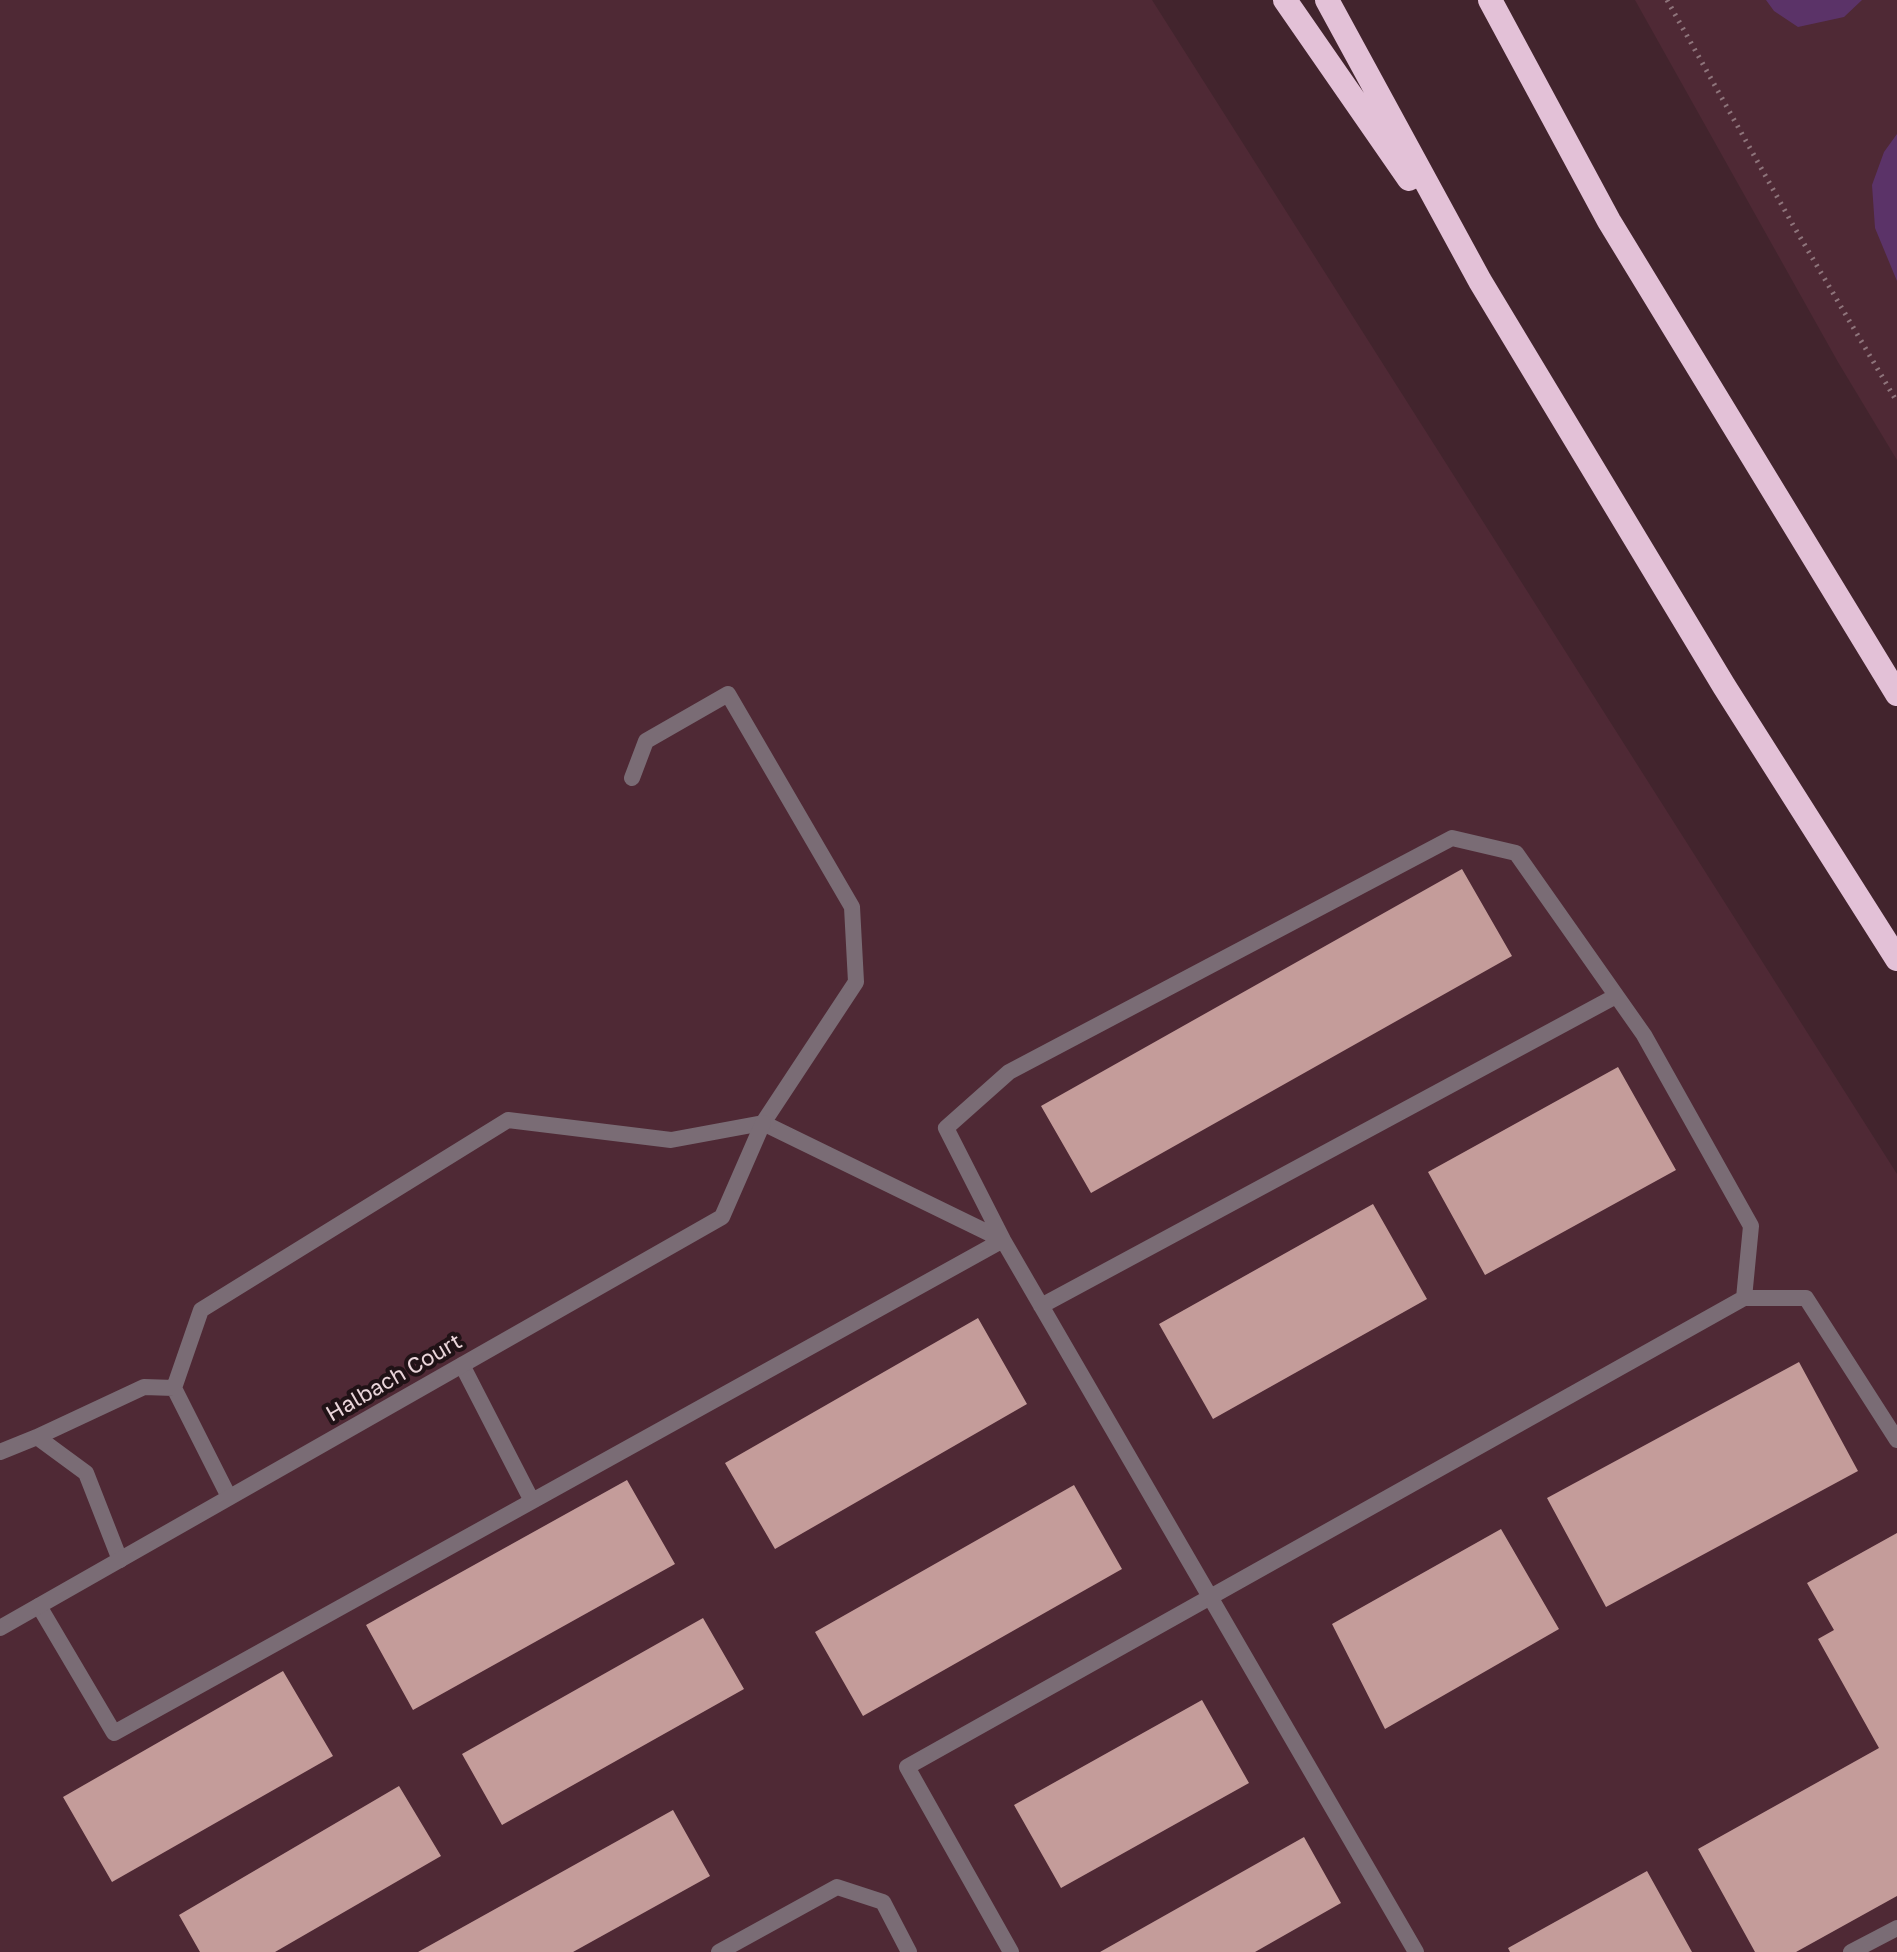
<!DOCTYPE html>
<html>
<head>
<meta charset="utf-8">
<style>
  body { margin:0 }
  canvas { display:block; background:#42242d }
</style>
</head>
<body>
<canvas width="1897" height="1952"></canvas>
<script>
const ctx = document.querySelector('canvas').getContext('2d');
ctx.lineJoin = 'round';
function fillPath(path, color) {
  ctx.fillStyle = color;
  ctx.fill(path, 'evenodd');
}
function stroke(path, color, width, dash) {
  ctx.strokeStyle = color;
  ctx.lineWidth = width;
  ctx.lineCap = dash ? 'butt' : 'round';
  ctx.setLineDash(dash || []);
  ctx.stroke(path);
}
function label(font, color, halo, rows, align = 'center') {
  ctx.font = font + ' "Golos Text",sans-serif';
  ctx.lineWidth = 8;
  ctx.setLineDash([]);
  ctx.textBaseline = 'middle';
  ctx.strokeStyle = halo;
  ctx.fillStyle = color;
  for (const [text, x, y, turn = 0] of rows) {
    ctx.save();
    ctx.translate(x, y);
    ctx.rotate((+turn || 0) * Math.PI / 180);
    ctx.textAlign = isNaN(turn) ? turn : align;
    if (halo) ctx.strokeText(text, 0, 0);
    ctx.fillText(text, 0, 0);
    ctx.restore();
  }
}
fillPath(new Path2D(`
  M0,0H1152L1897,1174V1952H0Z
  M1635,0H1897V460L1838,362Z`), '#4f2935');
fillPath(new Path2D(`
  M1766,0H1862L1844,17L1798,27L1774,11Z
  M1897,134V281L1875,228L1872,185L1884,152Z`), '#5b3368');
fillPath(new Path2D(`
  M1462,869L1512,956L1091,1193L1041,1106Z
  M1618,1067L1676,1170L1485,1275L1428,1172Z
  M1373,1204L1427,1299L1213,1419L1159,1324Z
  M978,1318L1027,1404L775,1549L725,1463Z
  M1799,1362L1858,1471L1606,1607L1547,1498Z
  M627,1480L675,1564L413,1710L366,1625Z
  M1074,1485L1122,1569L863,1716L815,1632Z
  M1501,1529L1559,1629L1385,1729L1332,1624Z
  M1897,1533V1896L1796,1952H1755L1698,1849L1879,1748L1818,1639L1834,1630L1807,1583Z
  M703,1618L744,1689L502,1825L462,1754Z
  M283,1671L333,1756L112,1882L63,1797Z
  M1202,1700L1249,1783L1061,1888L1014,1805Z
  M399,1786L441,1856L275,1952H200L179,1915Z
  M673,1810L710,1876L573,1952H418Z
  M1304,1837L1341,1903L1255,1952H1100Z
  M1647,1871L1692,1952H1510L1508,1948Z`), '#c49c9a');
stroke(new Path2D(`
  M1667,0L1793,225L1897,402`), '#8e747b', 5, [2, 6]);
stroke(new Path2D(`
  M632,778L646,741L728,694L852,907L856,982L763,1123
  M1041,1306L1616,996
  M462,1365L532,1501
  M37,1437L144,1387L174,1388L229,1497
  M0,1452L37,1437L86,1473L120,1560
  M39,1606L114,1733L1003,1240L763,1123L671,1140L508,1120L201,1310L174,1388
  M719,1952L837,1887L883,1902L909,1952
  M1011,1952L907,1767L1744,1298H1806L1897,1440
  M1416,1952L1003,1240L946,1128L1009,1072L1452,838L1516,853L1644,1035L1751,1226L1744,1298
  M1851,1952L1897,1928`), '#7a6c75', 16);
stroke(new Path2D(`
  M0,1628L722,1217L763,1123`), '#7a6c75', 16);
stroke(new Path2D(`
  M1285,0L1409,179
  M1327,0L1480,281L1724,686L1897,959
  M1490,0L1609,221L1897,694`), '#e3c1d7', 24);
label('22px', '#ead5da', '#201216', [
  ["Halbach Court",394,1378,-30]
]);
</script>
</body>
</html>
